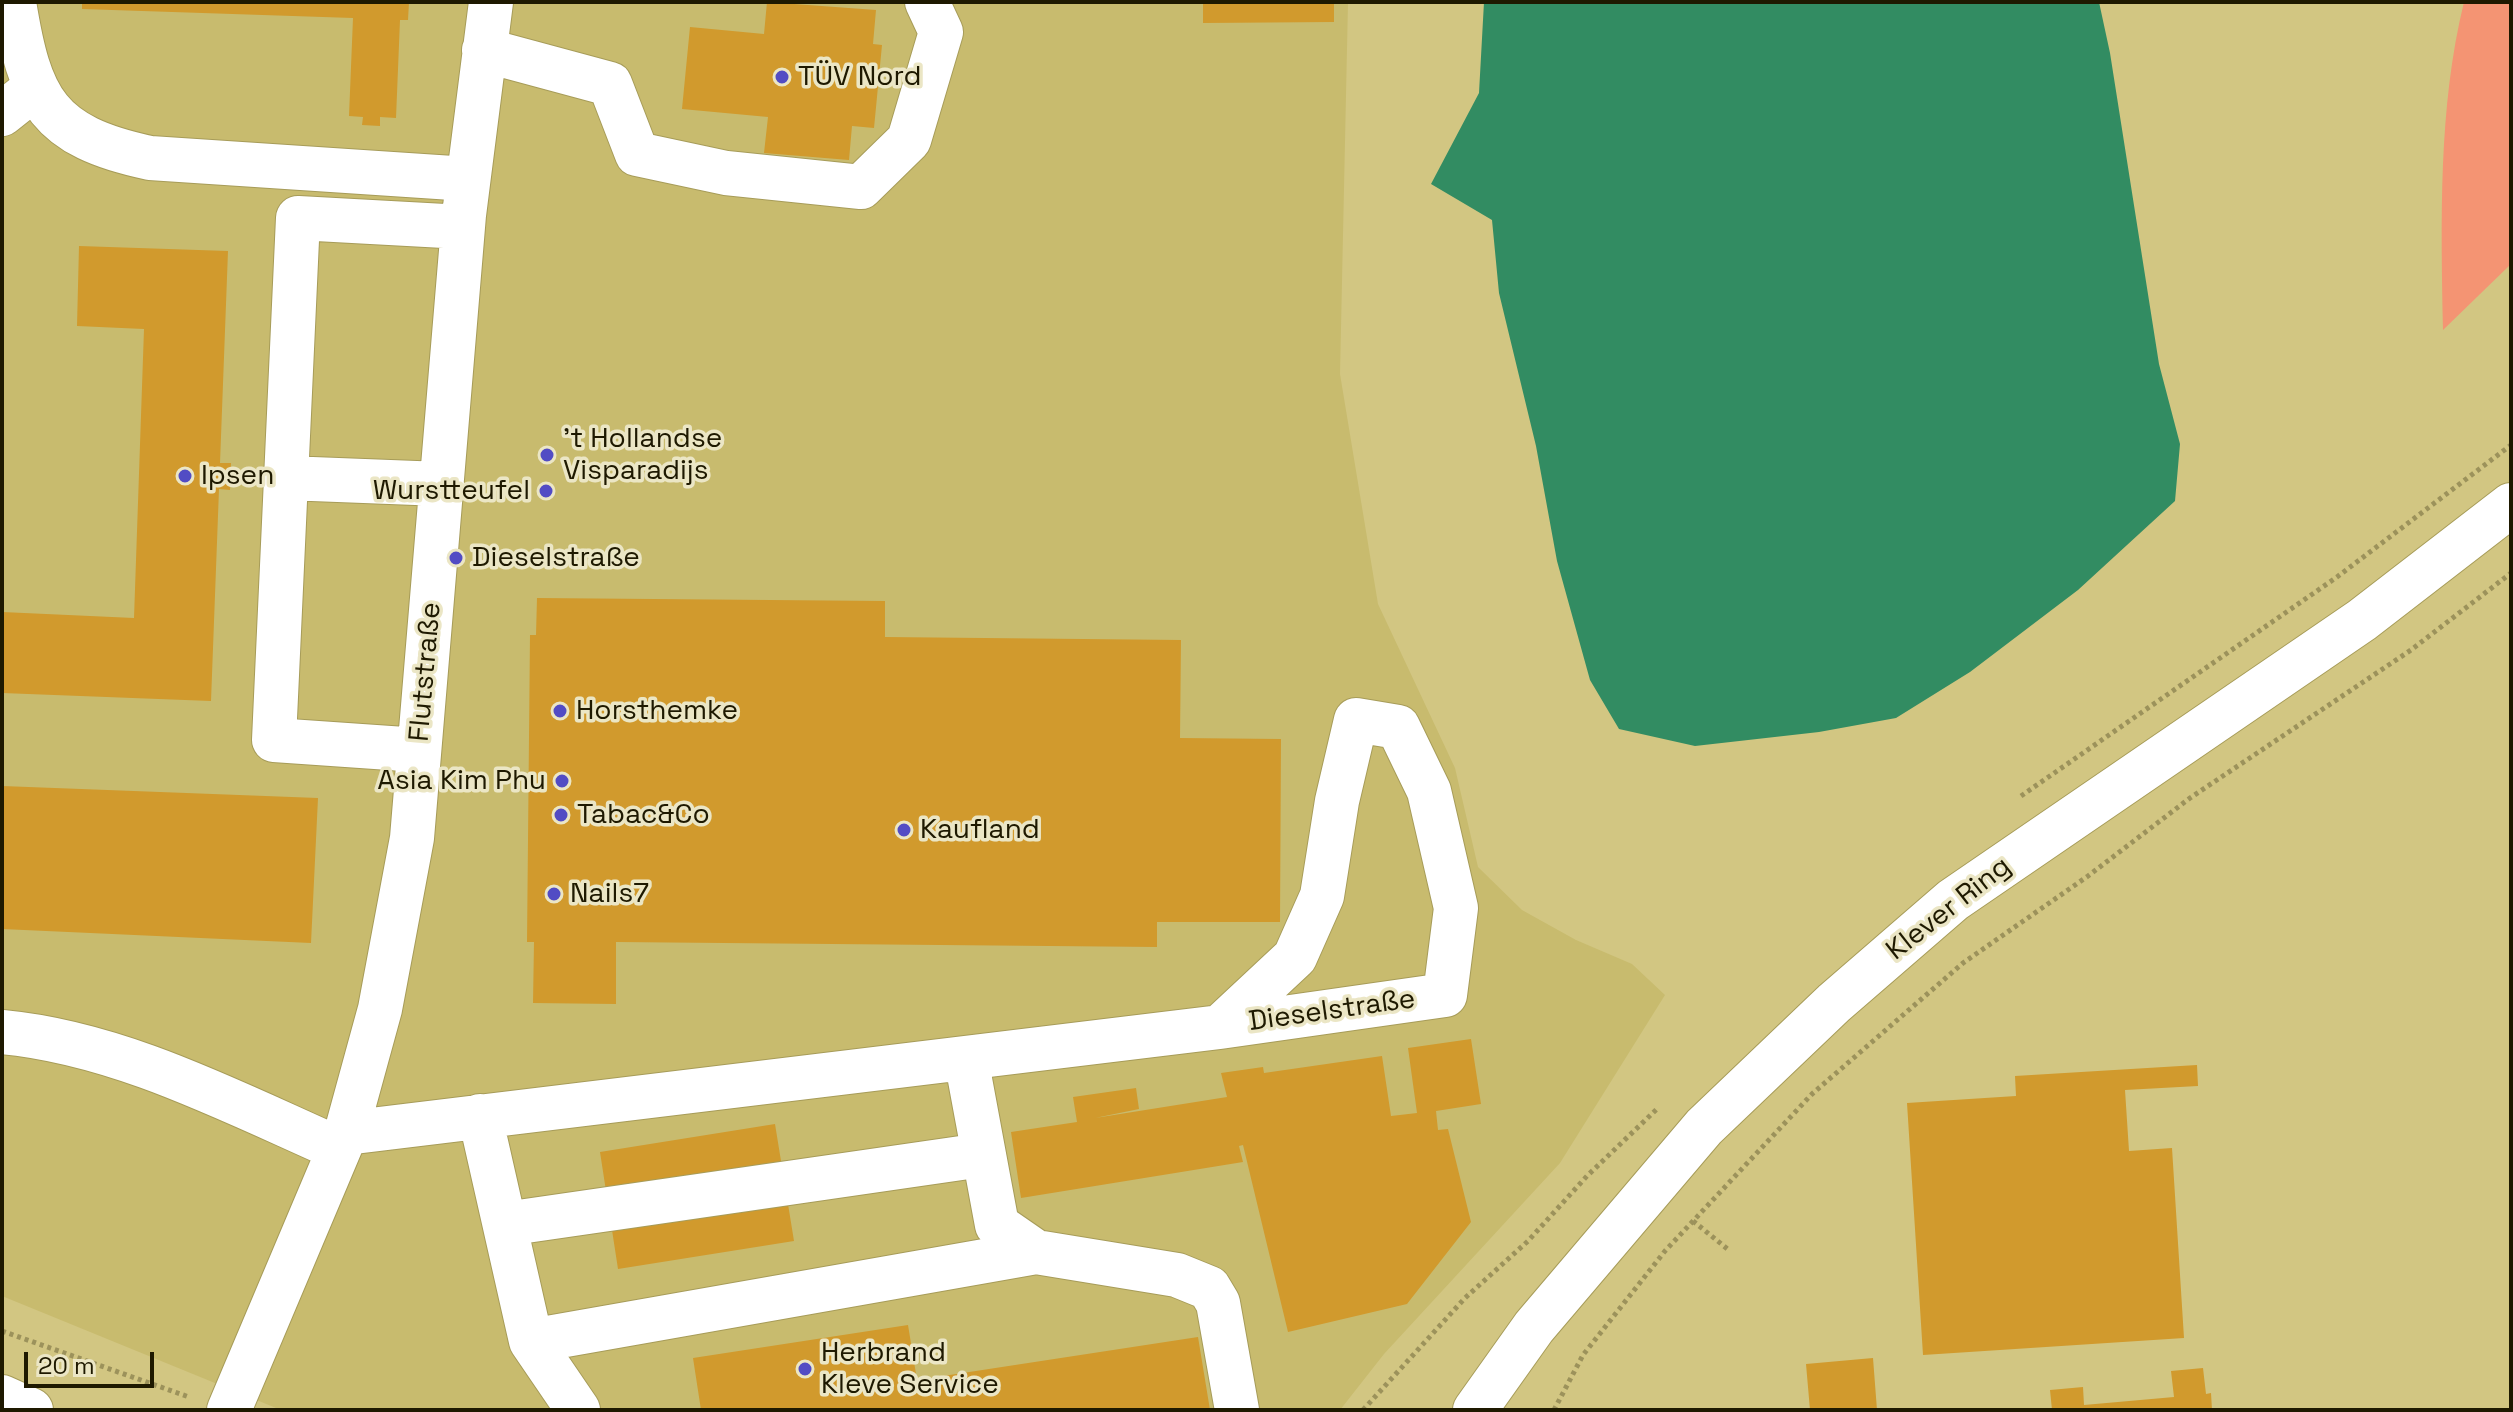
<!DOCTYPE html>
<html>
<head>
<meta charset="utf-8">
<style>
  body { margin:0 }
  #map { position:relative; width:2513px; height:1412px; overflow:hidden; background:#d2c682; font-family:"Space Grotesk",sans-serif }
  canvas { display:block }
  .frame { position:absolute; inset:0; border:4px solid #1e1900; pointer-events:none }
  .scale { position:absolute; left:24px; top:1352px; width:130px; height:36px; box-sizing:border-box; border:4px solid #1e1900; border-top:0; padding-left:10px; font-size:24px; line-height:28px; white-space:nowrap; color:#1e1900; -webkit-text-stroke:6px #ebe6c5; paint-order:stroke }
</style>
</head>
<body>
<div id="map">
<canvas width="2513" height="1412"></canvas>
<div class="frame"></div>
<div class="scale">20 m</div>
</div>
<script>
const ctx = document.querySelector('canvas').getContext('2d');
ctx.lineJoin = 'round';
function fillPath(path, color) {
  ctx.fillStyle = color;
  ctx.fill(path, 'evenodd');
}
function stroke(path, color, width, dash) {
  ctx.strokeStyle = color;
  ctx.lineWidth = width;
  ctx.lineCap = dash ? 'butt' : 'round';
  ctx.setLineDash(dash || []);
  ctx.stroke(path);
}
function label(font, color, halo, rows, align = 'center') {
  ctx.font = font + ' "Space Grotesk",sans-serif';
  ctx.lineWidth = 7;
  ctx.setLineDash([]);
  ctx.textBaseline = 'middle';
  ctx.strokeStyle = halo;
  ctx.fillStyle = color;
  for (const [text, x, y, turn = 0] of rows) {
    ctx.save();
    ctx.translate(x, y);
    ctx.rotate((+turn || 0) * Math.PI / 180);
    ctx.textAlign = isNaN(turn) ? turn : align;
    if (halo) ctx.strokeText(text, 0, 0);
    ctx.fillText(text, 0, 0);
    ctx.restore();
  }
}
fillPath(new Path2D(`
  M2,2H1348L1340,374L1378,604L1455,768L1478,867L1522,910L1576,940L1632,964L1665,995L1560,1163L1384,1354L1340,1410H281L2,1296Z`), '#c8bb6e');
fillPath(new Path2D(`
  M2464,2H2511V264L2443,330C2441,222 2438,108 2464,2Z`), '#f49473');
fillPath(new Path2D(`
  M1484,2H2099L2110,53L2159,364L2180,444L2175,501L2078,590L1970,672L1896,718L1819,732L1695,746L1619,729L1590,680L1557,561L1536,446L1499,293L1492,220L1431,184L1479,93Z`), '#328c62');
fillPath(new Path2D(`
  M82,2H409L408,20H400L396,118L380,117V126L362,125L363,117L349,116L353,18L82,9Z
  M767,2L876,10L873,44L882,45L874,128L852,126L849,160L764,153L768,117L682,109L690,27L764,34Z
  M1203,2H1334V22L1203,23Z
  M79,246L228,251L220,463H231L230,490L219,489L211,701L2,693V612L134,618L144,329L77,326Z
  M537,598L885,601V637L1181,640L1180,738L1281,739L1280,922H1157V947L616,942V1004L533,1003L534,942H527L530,635H536Z
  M2,786L318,798L311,943L2,929Z
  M1471,1039L1481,1104L1436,1111L1438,1130L1448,1129L1471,1222L1407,1304L1288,1332L1243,1145L1239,1146L1243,1162L1021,1198L1011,1132L1077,1122L1073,1097L1136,1088L1139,1109L1095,1118L1227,1097L1221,1073L1263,1067L1264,1073L1382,1056L1391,1116L1417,1113L1408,1048Z
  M2197,1065L2198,1086L2125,1090L2129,1151L2172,1148L2184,1338L1923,1355L1907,1103L2016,1096L2015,1076Z
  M775,1124L794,1241L618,1269L600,1152Z
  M908,1325L917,1380L1198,1337L1210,1410H701L693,1358Z
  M1873,1358L1877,1410H1810L1806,1364Z
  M2203,1368L2206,1394L2211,1393L2212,1410H2052L2050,1390L2083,1387L2084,1405L2174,1397L2171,1371Z`), '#d19a2d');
const minor = new Path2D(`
  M14,2C30,101 47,136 150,158L468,179
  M484,50L610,84L637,154L726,173L861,187L909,140L941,32L927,2
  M2,114L36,87
  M286,478L442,484
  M419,750L274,740L298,218L463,227
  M2,1032C120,1043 232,1102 339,1149
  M966,1058L997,1225L1036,1252L1177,1275L1209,1288L1218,1303L1237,1410
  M480,1116L531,1341L578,1410
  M346,1133L1220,1027L1445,995L1456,908L1429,791L1398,727L1356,720L1337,801L1322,896L1295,957L1220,1027
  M505,1224L982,1155
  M531,1341L1036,1252
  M229,1410L346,1133L380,1009L412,838L464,215L491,2`);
const major = new Path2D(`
  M2,1397L31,1410
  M1475,1410L1534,1327L1704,1127L1834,1003L1953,900L2362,620L2511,505`);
stroke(minor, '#a79c59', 46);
stroke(major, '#a79c59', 46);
stroke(new Path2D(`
  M2021,796L2337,577L2511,445
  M1693,1221L1730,1251
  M2,1331L189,1397
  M1363,1410L1465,1298L1528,1241L1587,1176L1659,1107
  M1554,1410L1583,1355L1665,1251L1812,1094L1963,963L2088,876L2190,798L2411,650L2511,573`), '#9c925b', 5, [4, 4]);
stroke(minor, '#fff', 44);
stroke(major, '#fff', 44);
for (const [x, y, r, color] of [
  [782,77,8,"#524cc4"],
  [547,455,8,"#524cc4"],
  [185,476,8,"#524cc4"],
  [546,491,8,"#524cc4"],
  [456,558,8,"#524cc4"],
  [560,711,8,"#524cc4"],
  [562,781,8,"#524cc4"],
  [561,815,8,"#524cc4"],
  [904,830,8,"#524cc4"],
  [554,894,8,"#524cc4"],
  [805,1369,8,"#524cc4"]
]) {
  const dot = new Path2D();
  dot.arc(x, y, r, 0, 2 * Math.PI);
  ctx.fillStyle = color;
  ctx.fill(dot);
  stroke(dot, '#ebe6c5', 3);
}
label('28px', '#1e1900', '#ebe6c5', [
  ["TÜV Nord",798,77],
  ["'t Hollandse",563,439],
  ["Visparadijs",563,471],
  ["Ipsen",201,476],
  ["Wurstteufel",530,491,"right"],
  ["Dieselstraße",472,558],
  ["Horsthemke",576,711],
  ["Asia Kim Phu",546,781,"right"],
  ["Tabac&Co",577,815],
  ["Kaufland",920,830],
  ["Nails7",570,894],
  ["Herbrand",821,1353],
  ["Kleve Service",821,1385]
], 'left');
label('28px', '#1e1900', '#ebe6c5', [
  ["Flutstraße",426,672,-85],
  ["Klever Ring",1949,909,-38],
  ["Dieselstraße",1332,1011,-8]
]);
</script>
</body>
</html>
